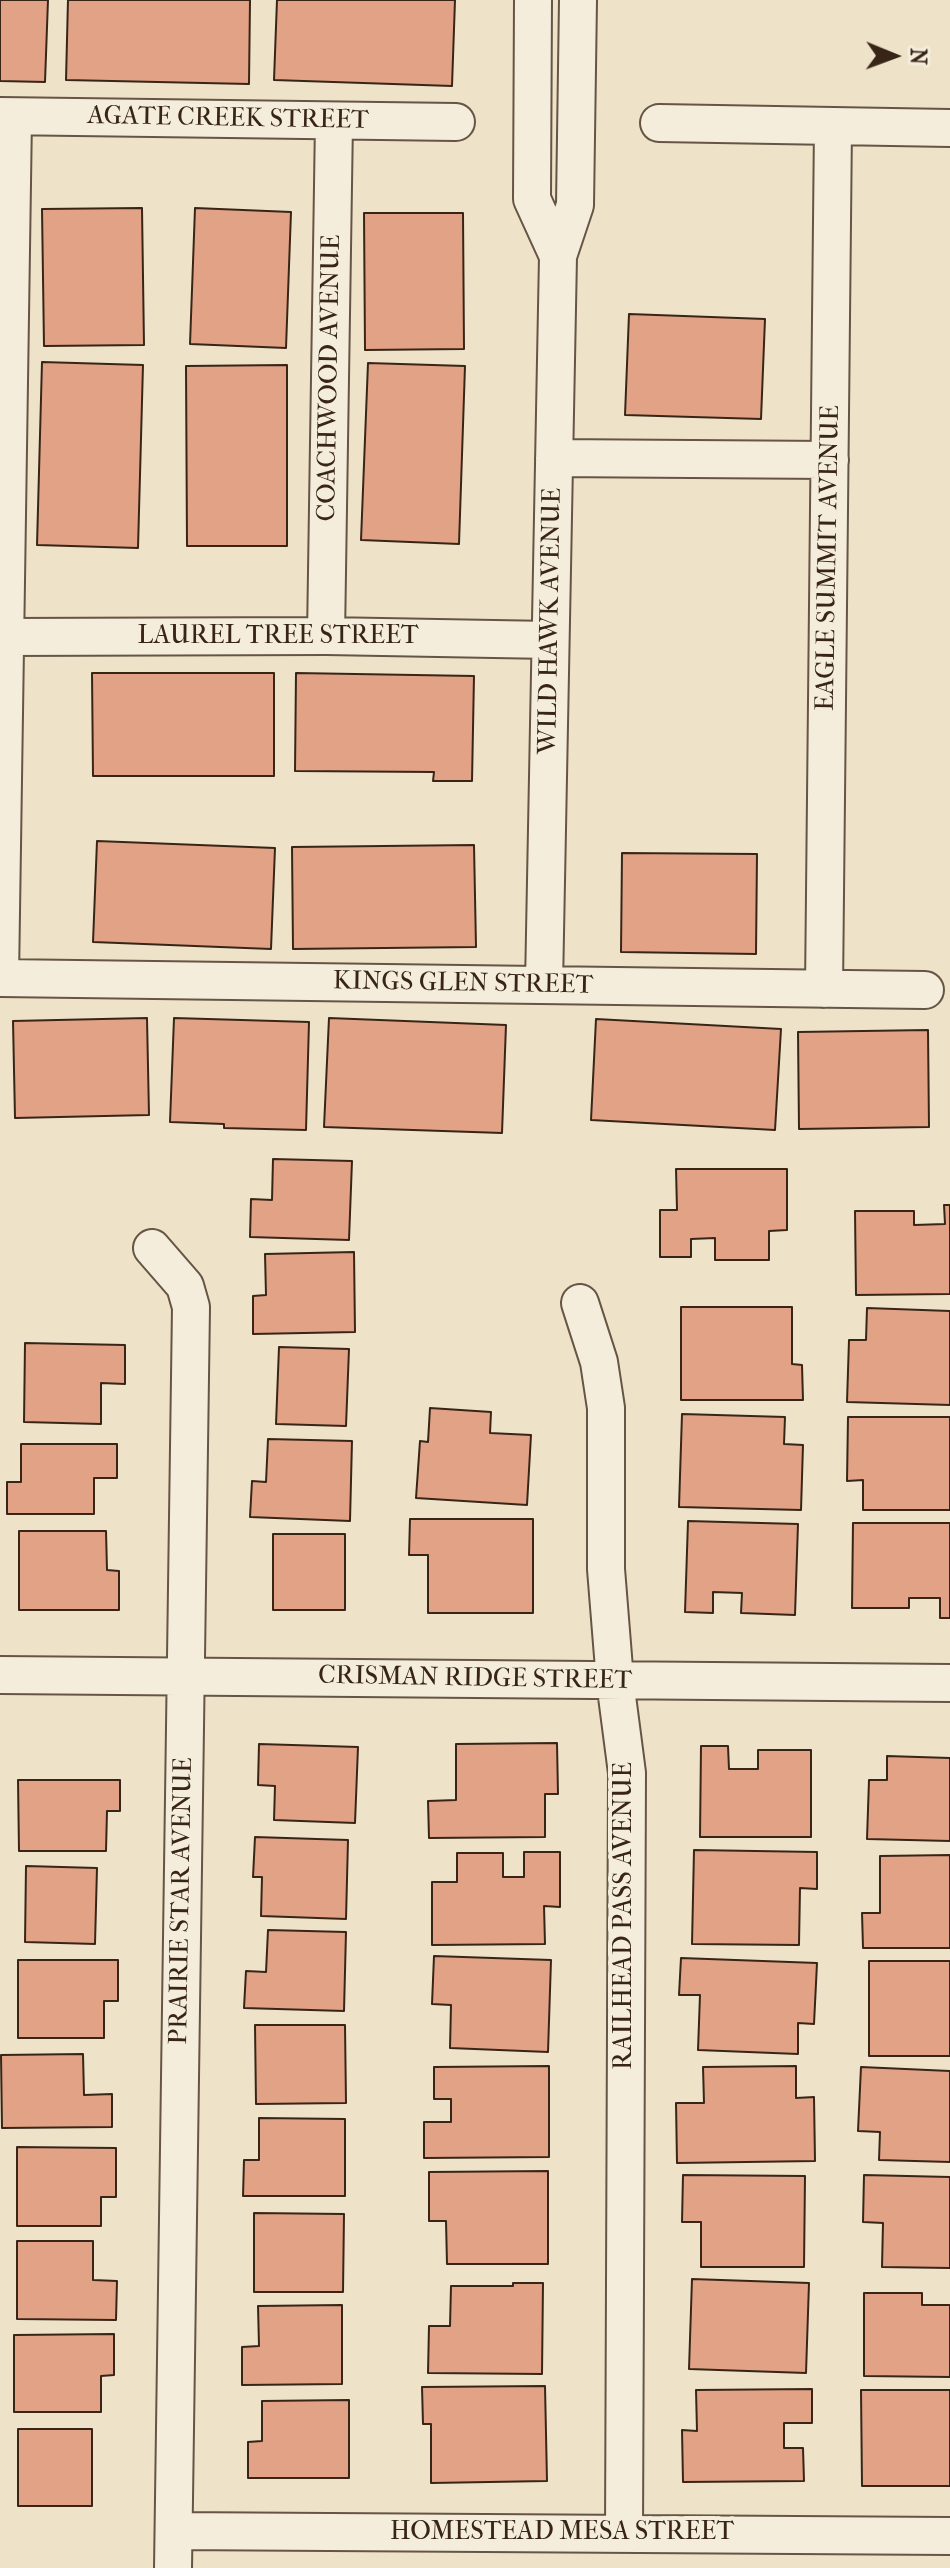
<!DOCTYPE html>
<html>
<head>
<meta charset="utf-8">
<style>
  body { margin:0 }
  #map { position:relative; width:950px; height:2568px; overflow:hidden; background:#eee3c9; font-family:"IM FELL French Canon",serif }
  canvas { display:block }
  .north { position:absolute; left:854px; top:16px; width:80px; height:80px; -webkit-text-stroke:6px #f4eddc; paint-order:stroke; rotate:91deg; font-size:22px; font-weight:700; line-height:32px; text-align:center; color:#382518 }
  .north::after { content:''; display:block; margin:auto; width:28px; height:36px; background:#382518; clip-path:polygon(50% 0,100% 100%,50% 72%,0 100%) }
</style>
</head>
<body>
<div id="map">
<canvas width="950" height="2568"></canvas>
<div class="north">N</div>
</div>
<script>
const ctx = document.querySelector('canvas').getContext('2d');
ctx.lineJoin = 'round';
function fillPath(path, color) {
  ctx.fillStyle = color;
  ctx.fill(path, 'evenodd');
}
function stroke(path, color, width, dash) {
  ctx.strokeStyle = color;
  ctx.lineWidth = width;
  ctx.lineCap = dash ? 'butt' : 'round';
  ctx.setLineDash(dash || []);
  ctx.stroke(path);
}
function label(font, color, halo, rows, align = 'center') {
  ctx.font = font + ' "IM FELL French Canon",serif';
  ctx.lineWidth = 8;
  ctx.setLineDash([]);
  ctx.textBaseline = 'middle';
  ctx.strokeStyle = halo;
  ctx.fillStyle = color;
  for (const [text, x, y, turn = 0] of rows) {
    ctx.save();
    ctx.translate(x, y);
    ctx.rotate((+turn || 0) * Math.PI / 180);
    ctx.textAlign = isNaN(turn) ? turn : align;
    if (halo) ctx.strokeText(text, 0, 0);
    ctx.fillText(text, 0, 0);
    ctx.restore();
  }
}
const building = new Path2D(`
  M0,0H48L45,82L0,81Z
  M68,0H250L249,84L66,80Z
  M277,0H455L452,86L274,80Z
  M142,208L144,345L44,346L42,209Z
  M195,208L291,212L286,348L190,344Z
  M364,213H463L464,349L365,350Z
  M629,314L765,319L761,419L625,415Z
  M42,362L143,365L138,548L37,545Z
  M368,363L465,366L459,544L361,540Z
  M287,365V546H187L186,366Z
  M92,673H274V776H93Z
  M296,673L474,676L472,781H433L434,772L295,771Z
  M97,841L275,848L271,949L93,942Z
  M474,845L476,947L293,949L292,847Z
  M622,853L757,854L756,954L621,952Z
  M147,1018L149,1115L15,1118L13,1021Z
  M174,1018L309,1022L306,1130L224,1128V1124L170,1122Z
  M329,1018L506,1025L502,1133L324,1127Z
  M596,1019L781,1029L775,1130L591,1120Z
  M928,1030L929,1127L799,1129L798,1032Z
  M273,1159L352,1161L349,1240L250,1237L251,1199L272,1200Z
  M676,1169H787V1230L769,1231V1260H715V1238L691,1239V1257H660V1210H677Z
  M944,1205H950V1294L856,1295L855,1211H914V1225L945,1224Z
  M354,1252L355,1332L253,1334V1296L266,1295L265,1254Z
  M681,1307H792V1364L802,1365L803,1400H681Z
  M867,1308L950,1311V1405L847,1402L849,1340H866Z
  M25,1343L125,1345V1384L101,1383V1424L24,1422Z
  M279,1347L349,1349L346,1426L276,1424Z
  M430,1408L491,1412L490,1433L531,1435L527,1505L416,1498L420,1441L428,1442Z
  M682,1414L785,1417L784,1444L803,1445L801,1510L679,1507Z
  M848,1417H950V1510H863V1480L847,1481Z
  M268,1439L352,1441L350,1521L250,1517L252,1481L266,1482Z
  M21,1444H117V1478H94V1514H7V1482H21Z
  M410,1519H533V1613H428V1555H409Z
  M688,1521L798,1524L795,1615L741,1613L742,1593L713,1592V1613L685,1612Z
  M853,1523H950V1618H940V1598H909V1608H852Z
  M19,1531H106L107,1570L119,1571V1610H19Z
  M273,1534H345V1610H273Z
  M557,1743L558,1794H545V1837L429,1838L428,1801L456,1800V1744Z
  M259,1744L358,1747L355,1823L274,1820L275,1786L258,1785Z
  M701,1746H728L729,1769H758V1750H811V1837H700Z
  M887,1756L950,1758V1841L867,1839L869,1780H887Z
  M18,1780H120V1811H107L106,1851H19Z
  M255,1837L348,1840L346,1919L261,1916L262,1877H253Z
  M694,1850L817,1852V1889L800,1888L799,1945L692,1944Z
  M524,1852H560V1907L544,1906L545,1944L432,1945V1882H457V1853H503V1877H524Z
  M950,1855V1948H863L862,1913H880V1856Z
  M26,1866L97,1868L95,1944L25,1942Z
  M268,1930L346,1932L344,2011L244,2008L246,1971L266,1972Z
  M434,1956L551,1960L548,2052L450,2048L451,2005L432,2004Z
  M681,1958L817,1963L814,2024L798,2023V2054L698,2050L700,1995H679Z
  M18,1960H118V2001H104V2038H18Z
  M869,1961H950V2056H869Z
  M255,2025H345L346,2103L256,2104Z
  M83,2054L84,2095L112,2094V2127L2,2128L1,2055Z
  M549,2066V2157L424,2158V2122H451V2099H434V2067Z
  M796,2066V2098L814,2097L815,2161L677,2163L676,2103H704L703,2067Z
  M861,2067L950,2071V2162L879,2160L880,2132L858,2131Z
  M259,2118L345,2119V2196H243L244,2160H259Z
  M17,2147L116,2148V2197H101V2226H17Z
  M548,2171V2264H447L446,2221H429V2172Z
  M683,2175L805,2176L804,2267H701V2222H682Z
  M864,2175L950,2177V2268L882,2267L883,2223L863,2222Z
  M254,2213L344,2214L343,2292H254Z
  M17,2241H93V2280L117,2281L116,2320L17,2319Z
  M692,2279L809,2283L806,2373L689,2369Z
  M513,2283H543L542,2374L428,2373L429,2326H450L451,2286H513Z
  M864,2293H922V2305H950V2377L864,2376Z
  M342,2305V2384L242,2385V2347L259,2346L258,2306Z
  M114,2334V2375L101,2376V2412H14V2335Z
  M545,2386L547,2481L431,2483V2424H423L422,2387Z
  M812,2389V2423H784V2448H803L804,2481L683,2482L682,2430L697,2431L696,2390Z
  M861,2390H950V2486H862Z
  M349,2400V2478H248V2442L262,2441V2401Z
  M18,2429H92V2506H18Z`);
fillPath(building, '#e2a286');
stroke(building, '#382518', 2);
const street = new Path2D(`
  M533,0L532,199L558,256
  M0,116L456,122
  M659,123L950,128
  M554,458L830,460
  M326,636L334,121
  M6,637L326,636L550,640
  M0,978L925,990
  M0,978L13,117
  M544,985L558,256L575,205L578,0
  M824,989L833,126
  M152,1248L185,1286L191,1307L173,2568
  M580,1303L599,1362L606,1408V1569L615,1681L627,1773L624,2534
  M0,1675L950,1683
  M174,2531L950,2536`);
stroke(street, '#665444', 40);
stroke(street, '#f4eddc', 36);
label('26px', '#382518', '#f4eddc', [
  ["AGATE CREEK STREET",228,119,1],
  ["COACHWOOD AVENUE",330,378,-89],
  ["EAGLE SUMMIT AVENUE",829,558,-89],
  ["WILD HAWK AVENUE",551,621,-89],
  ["LAUREL TREE STREET",278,637],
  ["KINGS GLEN STREET",463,984,1],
  ["CRISMAN RIDGE STREET",475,1679,1],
  ["PRAIRIE STAR AVENUE",182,1901,-89],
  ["RAILHEAD PASS AVENUE",625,1916,-90],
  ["HOMESTEAD MESA STREET",562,2533]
]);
</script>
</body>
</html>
